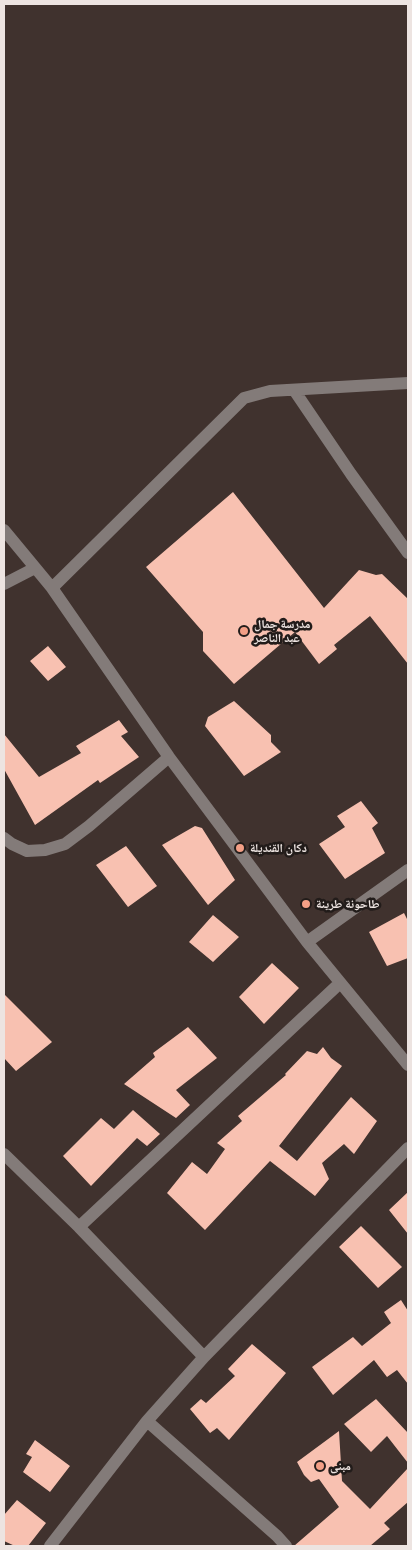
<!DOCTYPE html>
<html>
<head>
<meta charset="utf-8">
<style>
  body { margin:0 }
  #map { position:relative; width:412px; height:1550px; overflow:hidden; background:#40322e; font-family:Lato,sans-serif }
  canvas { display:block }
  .frame { position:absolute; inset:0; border:5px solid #ede4e1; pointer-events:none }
</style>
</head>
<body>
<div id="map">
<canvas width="412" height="1550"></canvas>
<div class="frame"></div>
</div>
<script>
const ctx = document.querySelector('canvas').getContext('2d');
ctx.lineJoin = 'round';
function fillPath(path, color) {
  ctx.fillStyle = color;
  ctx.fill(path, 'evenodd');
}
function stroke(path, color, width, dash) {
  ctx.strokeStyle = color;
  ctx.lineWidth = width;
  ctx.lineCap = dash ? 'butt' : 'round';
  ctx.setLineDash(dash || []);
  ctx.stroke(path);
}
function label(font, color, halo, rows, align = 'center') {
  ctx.font = font + ' Lato,"Noto Naskh Arabic",sans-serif';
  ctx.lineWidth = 5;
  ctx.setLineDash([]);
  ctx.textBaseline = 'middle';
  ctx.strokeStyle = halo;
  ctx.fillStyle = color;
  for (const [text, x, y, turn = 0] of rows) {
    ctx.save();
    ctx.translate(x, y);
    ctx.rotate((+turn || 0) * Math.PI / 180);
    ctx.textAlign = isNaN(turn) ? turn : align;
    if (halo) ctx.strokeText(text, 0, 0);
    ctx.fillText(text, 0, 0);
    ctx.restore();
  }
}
fillPath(new Path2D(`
  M233,492L324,608L359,570L376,575L382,574L408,599V664L370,616L334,645L337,649L319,664L295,632L234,684L203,651V632L146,567Z
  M48,646L66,667L48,681L30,661Z
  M234,701L271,735V742L281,752L244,776L205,726L208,717Z
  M119,720L128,732L121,736L139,757L100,783L98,780L35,825L4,769V734L39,777L81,753L76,746Z
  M361,801L378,823L372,828L385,853L345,879L319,844L345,827L337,816Z
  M195,826L202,828L235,880L208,905L162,845Z
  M126,846L157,886L128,907L96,865Z
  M404,913L408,921V958L387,966L369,932Z
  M213,915L239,937L213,962L189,942Z
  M272,963L299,988L264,1024L239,997Z
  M4,994L52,1042L16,1071L4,1058Z
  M188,1027L217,1058L176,1090L190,1105L176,1118L124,1084L155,1057L153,1053Z
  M323,1047L331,1058L342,1066L279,1146L297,1161L351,1097L377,1121L354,1154L344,1144L322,1163L329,1179L315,1196L270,1161L205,1230L167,1193L192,1162L207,1174L225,1149L217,1143L242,1121L238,1116L286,1075L285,1074L307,1051L317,1054Z
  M133,1110L160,1134L147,1146L137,1138L91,1186L63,1156L101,1118L114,1129Z
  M408,1192V1234L389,1210Z
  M361,1226L402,1267L378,1288L339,1247Z
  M401,1300L408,1311V1384L397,1370L387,1377L374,1360L333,1395L312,1367L353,1337L362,1346L391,1323L384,1312Z
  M252,1344L286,1373L229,1440L217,1428L210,1433L190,1409L201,1399L206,1403L235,1376L228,1369Z
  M376,1399L408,1433V1463L387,1436L371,1452L344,1424Z
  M339,1431L342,1481L370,1509L408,1468V1502L384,1523L390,1529L370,1546H294L339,1507L319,1479L311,1482L304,1475L297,1462Z
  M35,1440L70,1466L50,1492L23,1472L32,1457L26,1454Z
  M17,1500L46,1523L28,1546H15L4,1541V1515Z`), '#f8c1b1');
stroke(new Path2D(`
  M294,390L351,474L408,553
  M4,530L52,588L169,757L307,942L408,1065
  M4,584L35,568
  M52,588L244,398L270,391L408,383
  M4,838L12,844L27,851L45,850L65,844L89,826L169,757
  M307,942L408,870
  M4,1154L79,1227L204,1357
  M79,1227L340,983
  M147,1421L277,1536L286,1546
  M50,1546L147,1421L204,1357L408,1148`), '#837b79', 12);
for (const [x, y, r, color] of [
  [244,631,5,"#f39f86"],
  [240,848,5,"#f39f86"],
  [306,904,5,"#f39f86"],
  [320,1466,5,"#f39f86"]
]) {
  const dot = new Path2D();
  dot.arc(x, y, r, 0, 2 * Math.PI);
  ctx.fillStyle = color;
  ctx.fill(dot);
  stroke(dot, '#221c1a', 2);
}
label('bold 12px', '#ede4e1', '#221c1a', [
  ["مدرسة جمال",254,624],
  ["عبد الناصر",254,638],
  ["دكان القنديلة",250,848],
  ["طاحونة طرينة",316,904],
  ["مبنى",330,1466]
], 'left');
</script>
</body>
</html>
